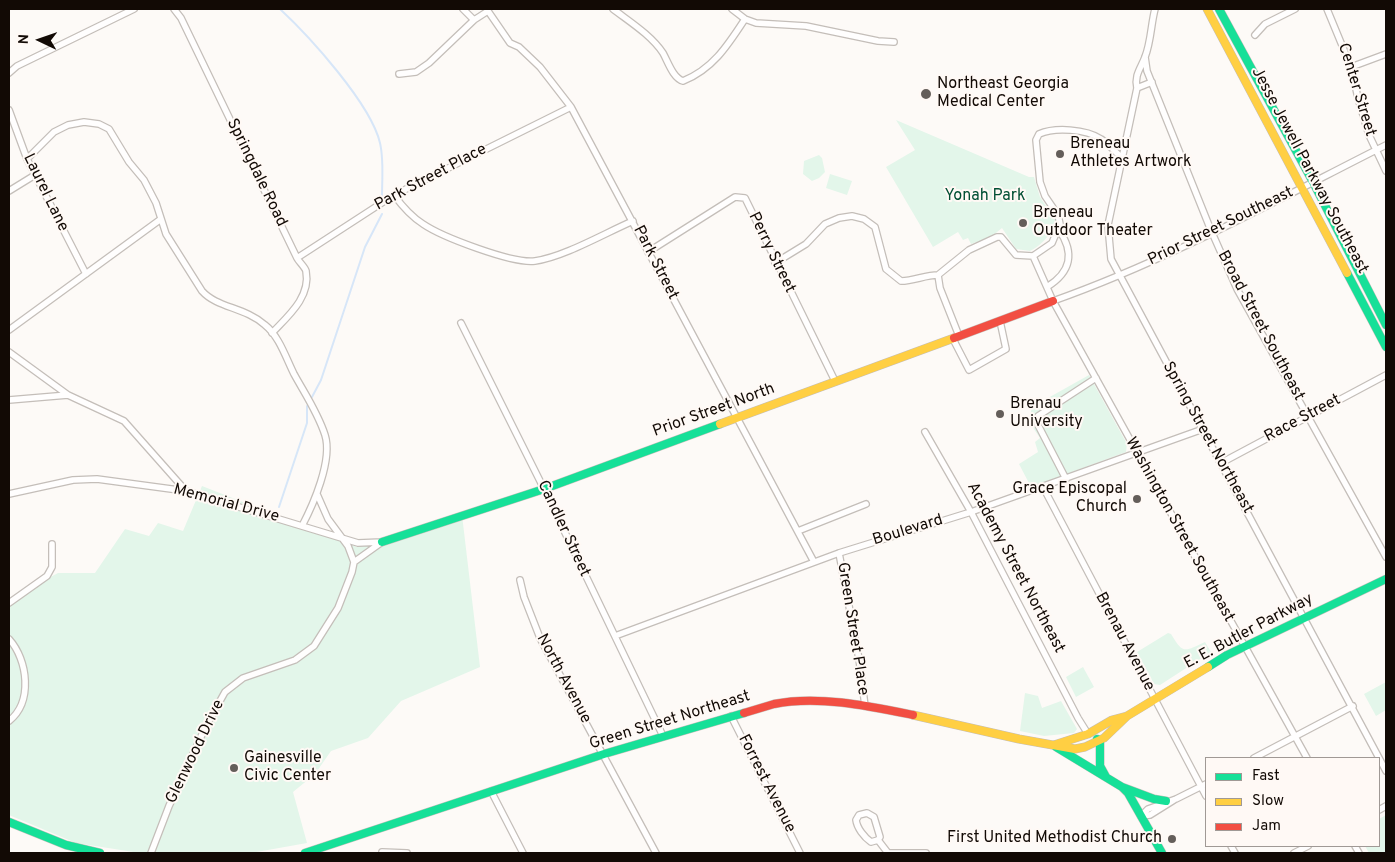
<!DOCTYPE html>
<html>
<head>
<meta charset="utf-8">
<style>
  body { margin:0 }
  #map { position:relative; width:1395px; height:862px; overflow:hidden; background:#fdfaf7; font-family:Overpass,sans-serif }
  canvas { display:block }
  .frame { position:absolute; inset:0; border:10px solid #120a05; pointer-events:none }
  .legend { position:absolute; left:1205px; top:757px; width:175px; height:90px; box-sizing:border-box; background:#fff9f5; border:1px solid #a09995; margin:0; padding:6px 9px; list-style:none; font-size:15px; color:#120a05 }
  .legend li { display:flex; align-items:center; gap:10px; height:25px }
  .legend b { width:25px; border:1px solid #a09995 }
  .north { position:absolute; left:15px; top:15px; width:50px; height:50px; -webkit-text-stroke:4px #fff9f5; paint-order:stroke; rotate:273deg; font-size:14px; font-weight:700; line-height:20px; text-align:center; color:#120a05 }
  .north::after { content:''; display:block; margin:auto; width:18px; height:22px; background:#120a05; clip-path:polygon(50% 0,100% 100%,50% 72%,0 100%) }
</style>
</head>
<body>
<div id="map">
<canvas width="1395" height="862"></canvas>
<div class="frame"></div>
<ul class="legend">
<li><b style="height:6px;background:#16e098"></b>Fast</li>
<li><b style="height:6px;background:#ffcf43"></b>Slow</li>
<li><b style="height:6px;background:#f24e42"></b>Jam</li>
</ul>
<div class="north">N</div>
</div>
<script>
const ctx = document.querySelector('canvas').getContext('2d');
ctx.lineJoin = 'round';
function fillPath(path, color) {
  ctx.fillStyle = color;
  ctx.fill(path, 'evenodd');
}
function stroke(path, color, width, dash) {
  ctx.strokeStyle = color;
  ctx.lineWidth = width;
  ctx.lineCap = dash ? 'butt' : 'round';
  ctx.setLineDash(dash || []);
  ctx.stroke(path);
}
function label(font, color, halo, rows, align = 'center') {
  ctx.font = font + ' Overpass,sans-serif';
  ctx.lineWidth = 4;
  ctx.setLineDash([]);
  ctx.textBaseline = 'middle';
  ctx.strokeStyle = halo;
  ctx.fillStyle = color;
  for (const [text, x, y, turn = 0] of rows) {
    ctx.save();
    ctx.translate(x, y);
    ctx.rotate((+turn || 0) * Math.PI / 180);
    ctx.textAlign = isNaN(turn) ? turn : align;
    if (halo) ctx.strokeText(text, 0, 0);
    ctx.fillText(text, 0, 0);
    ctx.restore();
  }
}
fillPath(new Path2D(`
  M896,120L1029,177H1034L1040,197L1052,215H1056C1057,228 1043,245 1030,251L1016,249L1002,228L991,237L971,244L968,238L963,240L958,232L933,247L886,167L915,150Z
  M819,155L822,158L825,172L819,178L812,181L803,174L804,161Z
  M830,174L852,181L847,195L826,188Z
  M1089,375L1127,444L1126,452L1031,487L1019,464L1038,452L1035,442L1040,438C1032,426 1028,422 1032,407Z
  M202,486L357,547L462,515L480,667L401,701L368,738L331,751L315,774L293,792L307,843L251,853H140L76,843L9,815V599L58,573H95L125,529L149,536L158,523L183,531Z
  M1168,633L1171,634C1183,654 1184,652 1205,642L1211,652L1160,685L1154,684L1137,652Z
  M1083,667L1094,687L1076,697L1066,677Z
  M1386,682V710L1376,716L1364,694Z
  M1025,693L1038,696L1042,708L1061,701L1077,729L1074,733L1044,736L1020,731Z
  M1386,815V853H1369L1365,846H1379V819Z`), '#e3f6ea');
stroke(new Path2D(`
  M280,9C309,36 371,104 380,143C384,160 382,179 382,196
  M312,397L321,380L365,247L382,214
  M279,507L307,423V406`), '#d7e6f8', 2);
const street = new Path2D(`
  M174,9L181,18L297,258C299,262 305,267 306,271C311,297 288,316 272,333
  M463,9L474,20L488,11L510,43L519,47L540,67L571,107L814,562
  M613,9C630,22 651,35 663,53C668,62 673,78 683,81C713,69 728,45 745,19
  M732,9L745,19L756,23L806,26L878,41L894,42
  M1155,9C1151,24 1151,42 1145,57C1141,68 1134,75 1137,88L1108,225L1111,259L1386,771
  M1327,9L1351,67L1358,98L1369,135L1386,171
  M1255,35L1265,24L1295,9
  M1145,57L1147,71L1210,228L1237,289L1386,557
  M1351,67L1386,54
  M9,73L17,66L134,9
  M399,74L416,72L429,63L474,20
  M1137,88L1152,82
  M9,110L27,159L86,274
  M27,159L54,132L68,125L84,122L99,124L109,129L129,162L144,180L156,203L166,234L202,291C217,308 245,307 265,325C279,336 286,358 294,374C305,394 318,413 325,435C333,460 313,505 302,526
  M9,191L35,175
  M394,195C402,206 412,217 423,224C442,237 513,264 535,261C564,257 605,233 633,221
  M648,252L735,197L745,198L835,381
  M1033,256L1053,301L1307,758
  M297,258L394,195L571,107
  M775,263L806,244L825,224L839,218L852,216L864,219L875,227L886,269L901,281C914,281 925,275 938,275L969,250L997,237H1001L1016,255L1033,256L1052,243L1060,224L1058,215L1045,196L1040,182L1036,140L1039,134C1055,127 1086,129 1101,139C1109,144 1115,152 1122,158
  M938,275L940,288L959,336
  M1047,287C1071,272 1075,253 1059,230
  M1053,301C1169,260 1277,200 1386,145
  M461,323L544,489L663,736
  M9,330L161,219
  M953,339L969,370L1006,349L1000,321
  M9,352L68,395
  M9,400L68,395L124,421L186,491
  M925,432L971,512L1078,718L1088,734
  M1221,463L1386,375
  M1066,479L1038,425V416L1096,378
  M1043,487L1206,796
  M9,494L73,480L97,479L186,491L358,543L382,542
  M317,494L328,519L348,546L354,562
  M798,531L866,504
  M839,553L859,659L865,706
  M520,580L524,597L540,638L656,853
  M9,603L47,576L52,567V544
  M615,636L839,553L971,512L1203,429
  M9,639C28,660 33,702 9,721
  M731,716L800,853
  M1254,758L1353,706
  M491,791L523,853
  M1379,810L1386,806
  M1141,816L1148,809L1176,799L1206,784
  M1141,816L1150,815L1174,800
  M878,840L871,842C864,837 857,828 856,820L859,815L867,813L874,817L880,837L878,840L888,853H926
  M1231,846L1235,853
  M1355,846L1359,853
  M382,852L407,853
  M151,853L169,806L206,726L225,692L243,678L295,660L314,646L338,608L352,572L354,562L382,542
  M1294,853L1308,846`);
const fast = new Path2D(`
  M1219,9L1313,182L1386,325
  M1347,273L1386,347
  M382,542L544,489L720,424
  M1208,667L1227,655L1386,579
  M1097,739L1100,740V766L1106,777
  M1056,747L1122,787L1128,793L1162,853
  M1122,787L1154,799L1166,801
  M9,822L66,845L100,853
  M305,853L604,754L744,713`);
const slow = new Path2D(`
  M1207,9L1347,273
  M720,424L954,338
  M913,715L1019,739L1075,749L1085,747L1104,738L1127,716
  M1054,745L1088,734L1112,720L1127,716L1208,667`);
const jam = new Path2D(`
  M954,338L1053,301
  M744,713C754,710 764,707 774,704C818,695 869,706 913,715`);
stroke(street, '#c4beb9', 8);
stroke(fast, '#c4beb9', 9);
stroke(slow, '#c4beb9', 9);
stroke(jam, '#c4beb9', 9);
stroke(street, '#fffefe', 5.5);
stroke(fast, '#16e098', 8);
stroke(slow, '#ffcf43', 8);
stroke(jam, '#f24e42', 8);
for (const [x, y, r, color] of [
  [926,94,6,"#645e5a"],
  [1060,154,5,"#645e5a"],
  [1023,223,5,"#645e5a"],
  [1000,414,5,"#645e5a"],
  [1137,499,5,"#645e5a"],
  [234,768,5,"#645e5a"],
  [1172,839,5,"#645e5a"]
]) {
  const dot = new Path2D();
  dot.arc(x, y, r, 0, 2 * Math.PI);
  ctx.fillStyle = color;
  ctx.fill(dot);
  stroke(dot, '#fff9f5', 2);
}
label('16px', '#120a05', '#fff9f5', [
  ["Northeast Georgia",937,85],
  ["Medical Center",937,103],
  ["Breneau",1070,145],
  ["Athletes Artwork",1070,163],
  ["Breneau",1033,214],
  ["Outdoor Theater",1033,232],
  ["Brenau",1010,405],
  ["University",1010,423],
  ["Grace Episcopal",1127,490,"right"],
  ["Church",1127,508,"right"],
  ["Gainesville",244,759],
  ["Civic Center",244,777],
  ["First United Methodist Church",1162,839,"right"]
], 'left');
label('16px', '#120a05', '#fff9f5', [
  ["Center Street",1356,90,73],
  ["Jesse Jewell Parkway Southeast",1309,171,62],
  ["Springdale Road",256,173,64],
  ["Park Street Place",431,178,-28],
  ["Laurel Lane",45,193,64],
  ["Prior Street Southeast",1221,227,-26],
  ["Perry Street",771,253,64],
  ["Park Street",655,263,63],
  ["Broad Street Southeast",1260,326,62],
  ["Prior Street North",714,411,-20],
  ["Race Street",1303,419,-28],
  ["Spring Street Northeast",1207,438,61],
  ["Memorial Drive",226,504,15],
  ["Candler Street",563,529,65],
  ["Washington Street Southeast",1179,530,61],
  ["Boulevard",908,531,-17],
  ["Academy Street Northeast",1015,568,62],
  ["Green Street Place",852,629,81],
  ["E. E. Butler Parkway",1249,632,-28],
  ["Brenau Avenue",1124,642,62],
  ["North Avenue",563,679,62],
  ["Green Street Northeast",670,721,-17],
  ["Glenwood Drive",196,752,-64],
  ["Forrest Avenue",766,784,63]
]);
label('16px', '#004f33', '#fff9f5', [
  ["Yonah Park",985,197]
]);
</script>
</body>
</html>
